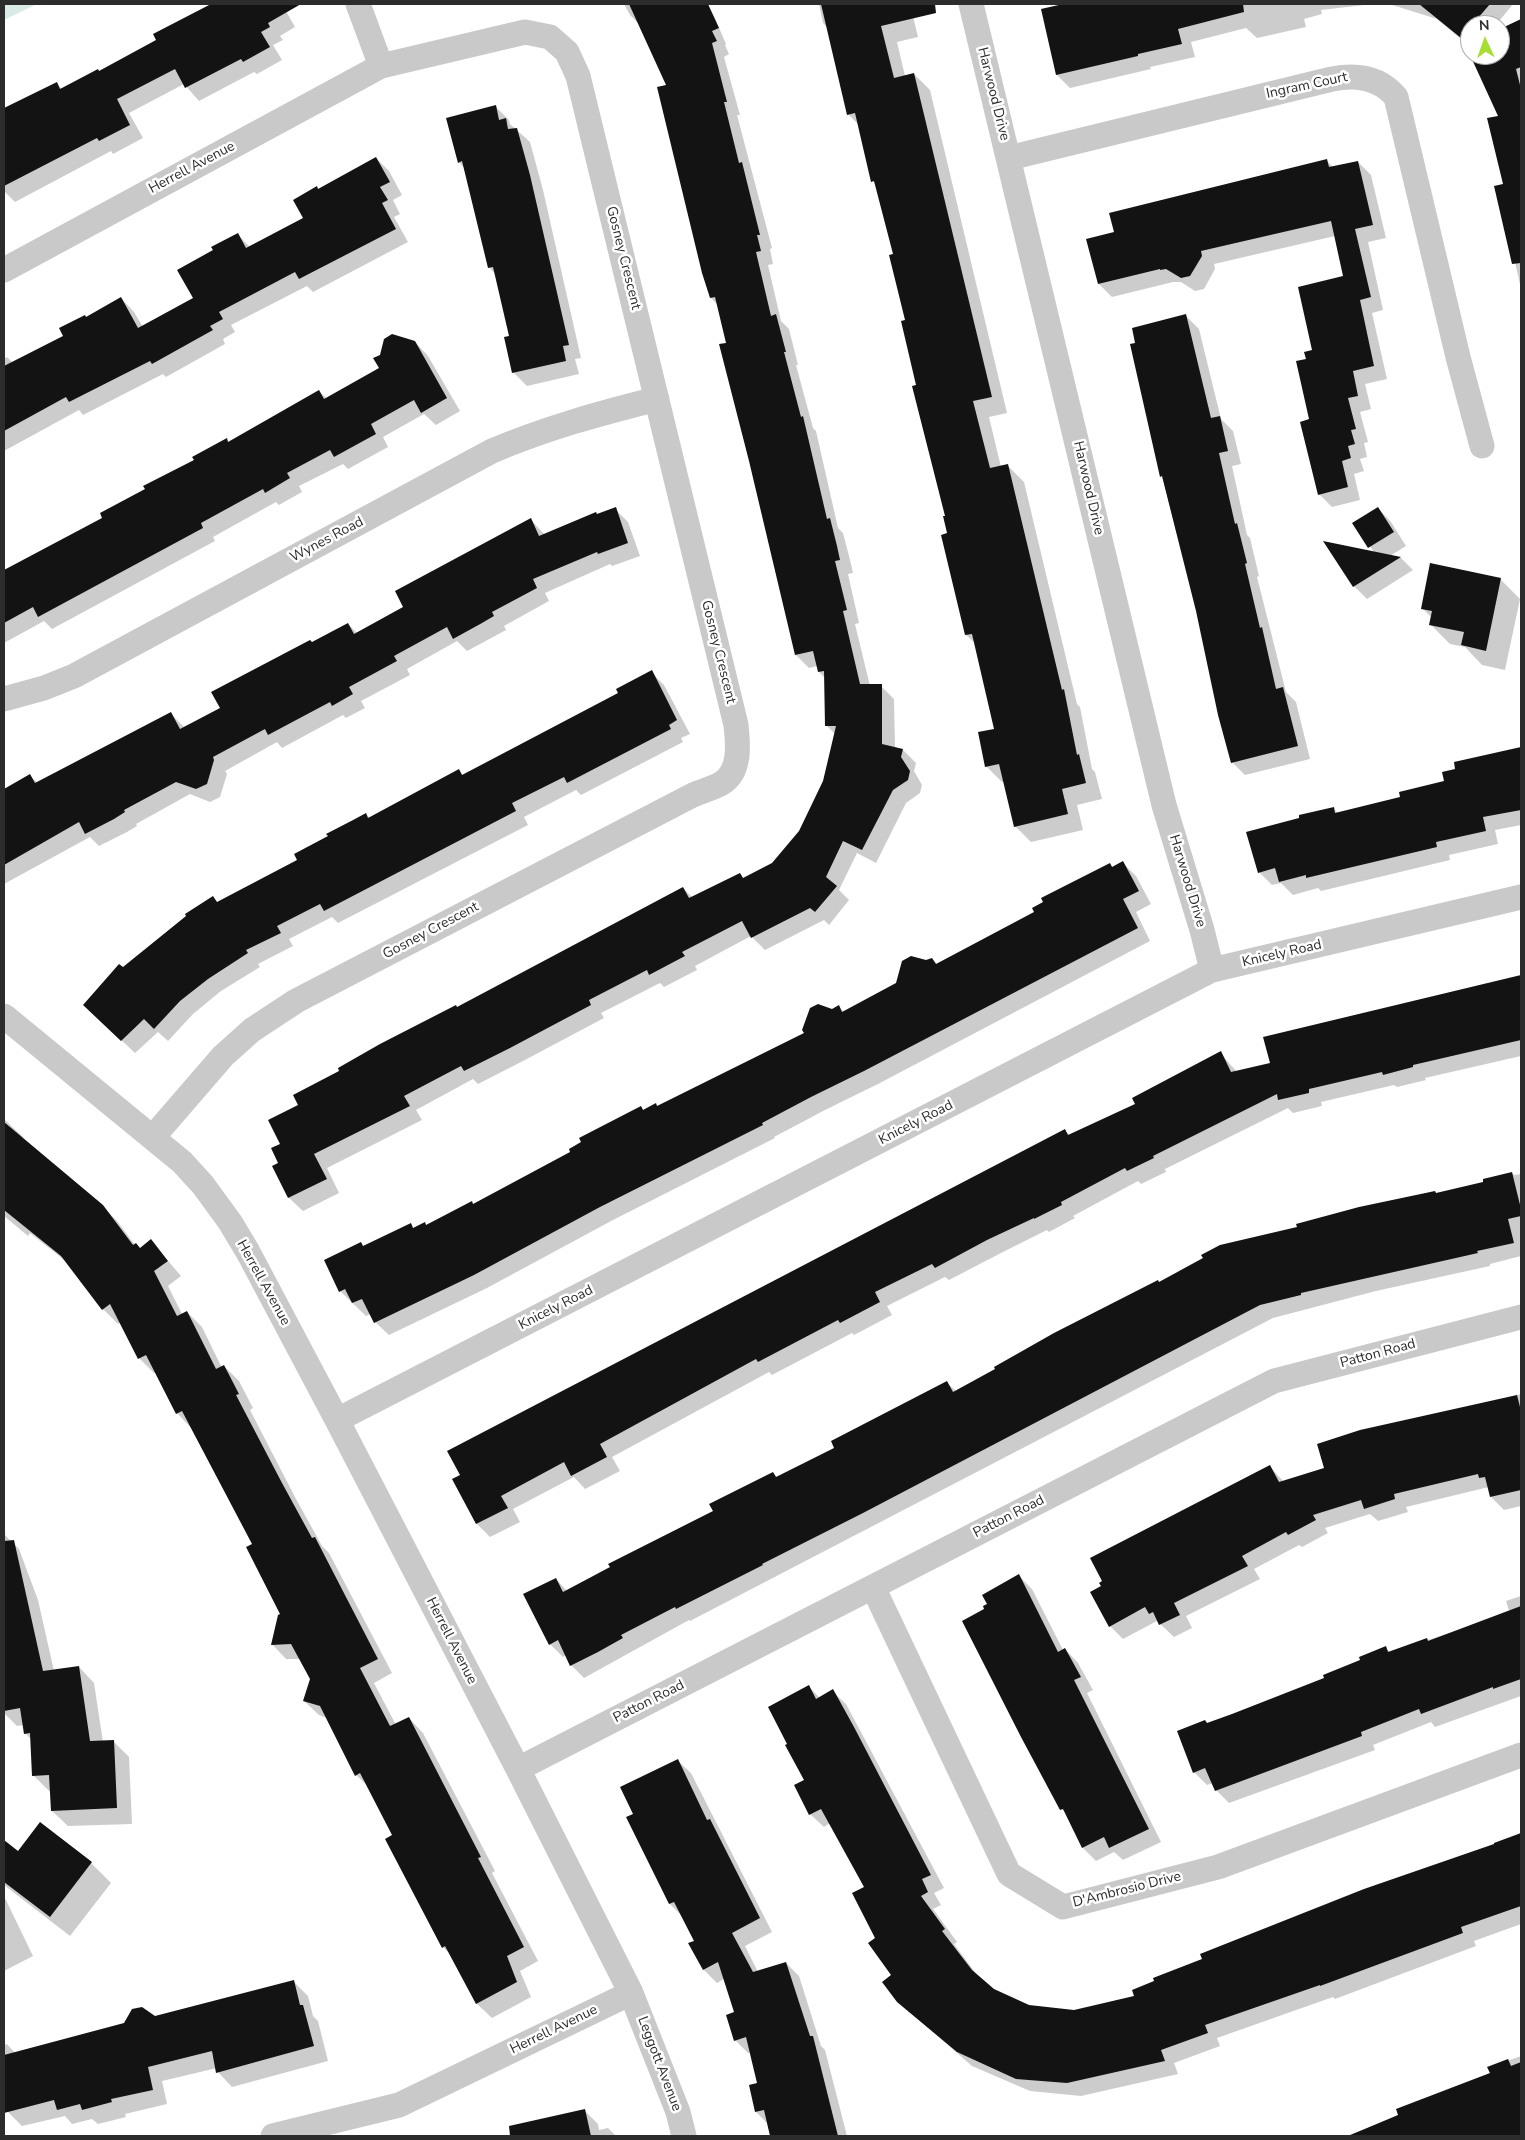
<!DOCTYPE html>
<html>
<head>
<meta charset="utf-8">
<style>
  body { margin:0 }
  #map { position:relative; width:1525px; height:2140px; overflow:hidden; background:#fff; font-family:"Nunito Sans",sans-serif }
  canvas { display:block }
  .frame { position:absolute; inset:0; border:5px solid #2c2c2c; pointer-events:none }
  .north { position:absolute; left:1460px; top:15px; width:50px; height:50px; box-sizing:border-box; background:#fff; border:1px solid #ababab; border-radius:50%; rotate:357deg; font-size:14px; font-weight:700; line-height:20px; text-align:center; color:#2c2c2c }
  .north::after { content:''; display:block; margin:auto; width:18px; height:22px; background:#a7de33; clip-path:polygon(50% 0,100% 100%,50% 72%,0 100%) }
</style>
</head>
<body>
<div id="map">
<canvas width="1525" height="2140"></canvas>
<div class="frame"></div>
<div class="north">N</div>
</div>
<script>
const ctx = document.querySelector('canvas').getContext('2d');
ctx.lineJoin = 'round';
function fillPath(path, color) {
  ctx.fillStyle = color;
  ctx.fill(path, 'evenodd');
}
function stroke(path, color, width, dash) {
  ctx.strokeStyle = color;
  ctx.lineWidth = width;
  ctx.lineCap = dash ? 'butt' : 'round';
  ctx.setLineDash(dash || []);
  ctx.stroke(path);
}
function label(font, color, halo, rows, align = 'center') {
  ctx.font = font + ' "Nunito Sans",sans-serif';
  ctx.lineWidth = 5;
  ctx.setLineDash([]);
  ctx.textBaseline = 'middle';
  ctx.strokeStyle = halo;
  ctx.fillStyle = color;
  for (const [text, x, y, turn = 0] of rows) {
    ctx.save();
    ctx.translate(x, y);
    ctx.rotate((+turn || 0) * Math.PI / 180);
    ctx.textAlign = isNaN(turn) ? turn : align;
    if (halo) ctx.strokeText(text, 0, 0);
    ctx.fillText(text, 0, 0);
    ctx.restore();
  }
}
fillPath(new Path2D(`
  M4,4H37L4,20Z`), '#daeae7');
fillPath(new Path2D(`
  M218,4H282L295,27L280,36L283,40L273,45L282,60L257,74L254,72L199,101L184,84L129,113L143,138L113,154L111,151L15,202L4,191V120L57,84L62,89L99,72L158,41L184,22Z
  M624,4H701L714,16L726,44L725,45L729,54L724,57L740,115H737L772,248L770,249L773,264L768,265L781,321L789,329L798,365H796L813,428L816,431L838,528L843,533L850,560L853,573L848,574L859,623L855,624L870,686H881L894,699L895,748L903,750L916,763L914,771L922,785L920,793L906,803L876,863L857,853L839,890L849,900L829,925L824,920L765,950L751,936L695,966L697,970L664,987L660,983L601,1013L604,1018L523,1061L478,1084L473,1079L416,1110L422,1120L327,1168L339,1193L303,1211L289,1198L274,1167L280,1164L282,1145L299,1106L458,1008L683,888L693,898L740,874L744,879L773,864L800,831L824,781L835,734L826,725L825,678L819,672L817,666L809,668L796,655L728,344L718,305L711,298L668,85L640,25L630,15Z
  M819,4H910L918,37L897,42L905,76L914,74L930,90L1007,413L989,417L1001,467L1008,466L1024,482L1077,704L1080,707L1092,769L1095,772L1102,799L1077,805L1083,830L1031,842L1015,826L1004,782H1002L986,766L996,730L976,644L966,635L947,516L917,386L895,255L876,185L873,181L859,125L848,114L828,28L823,23Z
  M1069,4H1373L1321,10L1322,14L1304,19L1306,27L1257,38L1246,28L1191,42L1195,57L1150,67L1151,69L1070,88L1057,75L1042,10Z
  M1389,4H1513L1496,25H1470V52L1467,45H1468L1437,19Z
  M1521,21V289L1513,253L1505,185L1500,117L1471,55H1500V30Z
  M496,107L509,120L510,124L530,142L543,190L581,358L575,359L579,374L527,386L514,373L510,337L496,275L489,267L465,169L459,162Z
  M376,158L389,171L402,195L393,200L400,214L394,217L408,242L313,292L307,286L231,325L235,332L223,339L225,344L166,377L163,374L83,415L79,410L4,451V359L7,357L13,363L65,336L86,318L121,298L134,312L143,327L195,298L215,250L238,235L250,247L304,219L319,190Z
  M1327,161L1334,168L1358,162L1371,175L1386,238L1368,242L1383,310L1372,313L1387,379L1365,384L1371,409L1360,412L1368,442L1364,443L1367,457L1360,459L1364,471L1354,474L1360,500L1332,507L1319,494L1311,420L1314,351L1345,277L1335,236L1214,264L1215,269L1204,289L1195,291L1181,282H1173L1112,297L1099,284L1115,233Z
  M1186,316L1199,329L1221,419L1233,431L1241,464L1232,466L1247,535L1250,538L1259,576L1257,577L1286,692L1296,702L1310,759L1245,775L1232,762L1197,611L1162,476Z
  M415,342L428,356L460,411L436,425L424,414L383,437L388,447L348,469L343,464L299,486L302,492L279,505L276,502L213,537L215,541L52,629L44,621L4,643V567L6,570L104,518L226,440L229,443L319,391L327,399L381,368Z
  M1378,508L1391,522L1406,546L1390,556L1401,558L1413,570L1367,599L1354,586L1374,552L1354,523Z
  M615,509L628,522L640,556L612,566L610,564L545,593L549,601L504,626L506,630L495,636L467,651L457,641L407,669L410,675L361,701L365,708L346,718L343,715L282,748L277,742L225,771L227,774L220,797L210,802L190,794L136,824L137,826L127,832L99,846L90,837L4,884V791L30,776L38,783L171,714L184,727L222,709L312,643L348,624L357,633L405,607L531,520L545,535Z
  M1500,579L1520,599L1505,670L1482,665L1465,647L1450,644L1430,624L1432,618L1422,608Z
  M651,672L664,685L690,734L681,738L683,742L581,795L576,790L524,817L528,825L338,923L332,917L289,939L293,946L258,964L260,967L221,991L193,1014L168,1041L158,1032L135,1053L98,1018L123,969L213,898L218,903L298,860L366,814L370,818L459,771L463,775L620,694Z
  M1521,748V825L1495,830L1498,844L1449,855L1450,860L1321,891L1318,888L1293,895L1281,883L1272,885L1259,872L1334,809L1338,813L1401,797L1446,782L1513,750Z
  M1123,863L1136,876L1151,904L1136,912L1150,941L878,1084L825,1110L774,1137L775,1138L613,1220L487,1288L389,1335L375,1322L371,1314L366,1316L340,1291L364,1247L411,1225L414,1229L427,1226L473,1205L572,1152L641,1107L644,1111L658,1107L805,1033L832,1010L839,1007L844,1012L897,984L932,959L938,965L1036,913L1110,864L1113,868Z
  M1521,977V1056L1425,1078L1426,1080L1397,1087L1394,1085L1321,1102L1322,1106L1293,1113L1288,1108L1165,1169L1166,1172L1141,1184L1138,1181L1073,1216L1075,1218L1049,1232L1047,1230L1001,1253L949,1280L945,1277L887,1306L892,1315L854,1335L852,1333L772,1375L769,1372L612,1457L620,1471L585,1489L574,1477L513,1509L520,1522L490,1537L477,1524L454,1480L1065,1131L1070,1135L1137,1105L1220,1053L1237,1072L1271,1064L1265,1038Z
  M4,1119L23,1137L22,1139L102,1206L117,1221L135,1245L140,1249L151,1241L181,1276L168,1286L182,1314L187,1312L202,1327L222,1368L224,1366L239,1381L253,1408L250,1410L296,1499L322,1546L329,1553L392,1673L374,1683L396,1725L409,1718L423,1733L495,1871L492,1873L538,1961L520,1971L531,1997L492,2018L477,2004L452,1956L443,1947L394,1836L368,1786L356,1775L327,1718L319,1715L304,1701L311,1679L300,1659H286L272,1644L282,1614L253,1544L191,1428L177,1413L156,1372L154,1373L139,1358L121,1322L118,1324L103,1309L68,1263L30,1233L28,1236L4,1216Z
  M1512,1173L1514,1175L1521,1174V1256L1490,1264V1266L1376,1291L1273,1318L690,1621L689,1620L584,1678L571,1665L566,1655L563,1657L550,1644L556,1579L567,1591L715,1512L773,1473L777,1477L836,1448L947,1383L956,1391L1160,1283L1437,1194L1485,1183Z
  M1521,1394V1506L1504,1510L1491,1497L1489,1487L1406,1507L1408,1512L1378,1521L1370,1514L1325,1528L1328,1533L1302,1547L1299,1545L1254,1569L1260,1579L1186,1616L1192,1628L1174,1637L1157,1621L1123,1639L1110,1626L1270,1467L1284,1482L1326,1469L1500,1400Z
  M4,1534L19,1549L38,1600L54,1671L79,1667L94,1683L103,1742L113,1741L129,1757L132,1824L68,1826L52,1811L51,1790L49,1791L33,1775L32,1740L25,1733L24,1725L17,1726L4,1713Z
  M1019,1576L1032,1589L1063,1650L1065,1649L1078,1663L1093,1690L1087,1693L1161,1842L1123,1860L1114,1852L1096,1861L1083,1848L1067,1814L1062,1809L986,1609Z
  M1521,1596V1696L1435,1727L1431,1722L1373,1745L1375,1750L1229,1803L1216,1790L1213,1783L1207,1785L1194,1772L1208,1724L1326,1679L1386,1648L1390,1652L1475,1625L1509,1611L1506,1601Z
  M809,1687L820,1698L832,1691L846,1704L944,1888L934,1893L941,1905L933,1909L957,1942L954,1944L980,1979L993,1990L1029,2007L1074,2011L1136,1996L1521,1833V1924L1474,1941L1476,1946L1335,1999L1333,1997L1217,2038L1220,2046L1174,2063L1178,2074L1081,2096L1030,2091L972,2066L898,2002L893,1975L877,1938L866,1887L830,1823L824,1827L810,1814L806,1780L789,1744Z
  M677,1760L691,1773L772,1932L745,1946L758,1972L786,1963L799,1976L821,2046L825,2050L847,2136H771L768,2124L756,2112L758,2084L751,2052L748,2053L735,2040L736,2013L724,1979L717,1983L704,1970L696,1941L683,1917L670,1904L635,1814Z
  M4,1841L19,1853L91,1863L111,1883L70,1936L4,1885Z
  M4,1896L33,1956L4,1971Z
  M293,1981L308,1996L313,2016L318,2021L328,2061L232,2087L218,2072L217,2068L162,2081L167,2104L125,2114L126,2117L98,2124L92,2119L72,2124L65,2116L22,2126L8,2112L5,2103L4,2104V2045L7,2044L15,2053Z
  M1521,2056V2136H1346L1400,2116L1491,2074L1489,2068Z
  M585,2111L598,2124L599,2130L608,2128L616,2136H547L543,2120Z`), '#0003');
fillPath(new Path2D(`
  M211,4H301L268,23L270,27L261,32L270,47L243,62L241,59L185,88L175,69L117,99L130,125L99,141L97,138L4,186V108L57,82L60,89L98,69L99,71L156,40L153,34Z
  M629,4H708L719,28L712,31L717,41L712,43L727,102H724L739,163L742,162L760,235H757L761,251L756,252L771,316L776,314L786,352H784L801,417L803,416L827,519L830,518L837,546L840,560L835,561L847,610L843,611L860,684H882V744L903,749L901,757L910,771L908,780L893,790L862,850L843,841L826,877L837,886L815,912L810,908L751,938L742,921L682,952L685,956L649,975L647,970L589,1000L591,1005L510,1048L464,1071L461,1066L404,1096L410,1106L314,1154L327,1179L288,1198L272,1166L278,1163L271,1148L280,1144L268,1120L298,1105L293,1095L339,1071L338,1068L380,1044L456,1005L457,1007L683,887L689,898L740,873L743,878L772,863L799,831L823,781L836,726H825L824,671L818,672L813,651L795,655L749,461L719,344L726,343L715,297L710,298L702,273L657,87L666,85Z
  M821,4H935L936,13L881,26L894,78L914,73L992,397L973,401L990,468L1008,464L1062,690L1064,689L1077,755L1079,754L1086,783L1062,789L1068,814L1014,827L999,764L985,767L978,732L994,729L972,634L965,635L941,535L947,533L943,516H945L912,386L916,385L901,321L905,320L889,255L893,254L874,181L871,182L855,113L847,115Z
  M1063,4H1243L1244,12L1178,29L1182,44L1138,54V56L1056,75L1041,9Z
  M1419,4H1490L1472,25H1470L1461,38Z
  M1521,19V67L1516,69L1521,89V263L1512,264L1494,186L1503,184L1487,118L1498,116L1470,55H1500V29Z
  M496,105L499,120L506,118L508,129L517,128L530,175L569,345L563,346L566,361L512,373L504,337L509,336L493,267L488,268L462,161L458,163L446,118Z
  M376,157L390,182L380,187L388,200L382,203L396,229L299,279L295,272L219,312L223,319L210,326L213,330L152,364L150,361L69,402L66,397L4,431V366L63,336L59,328L85,315L86,317L121,297L138,328L193,298L177,270L213,250L211,247L238,233L246,248L303,218L293,200L317,186L318,189Z
  M1327,159L1329,167L1358,161L1373,225L1355,229L1371,297L1360,300L1374,366L1353,371L1358,396L1348,398L1356,429L1351,430L1355,444L1348,446L1351,458L1342,461L1348,487L1318,495L1300,422L1309,419L1296,361L1306,359L1304,352L1312,350L1298,287L1343,276L1331,221L1201,251L1202,256L1190,276L1181,278L1166,269L1160,270V269L1098,284L1086,239L1114,232L1109,213Z
  M1186,314L1211,418L1220,416L1228,451L1219,453L1235,524L1237,523L1247,563L1245,564L1260,628L1262,627L1276,689L1283,687L1298,746L1231,763L1218,715L1196,611L1162,476L1160,477L1130,344L1135,343L1132,328Z
  M392,334L415,341L447,398L421,413L414,400L371,424L376,434L334,457L330,450L287,473L290,478L265,493L263,489L201,523L203,528L38,617L33,607L4,623V570L102,518L100,513L145,489L143,486L194,460L192,457L227,438L228,442L319,390L324,399L379,368L373,358L380,355L384,339Z
  M616,507L628,543L598,554L597,552L533,579L537,588L492,612L494,616L482,623L453,639L447,627L394,656L397,661L349,687L353,694L332,706L330,702L268,735L265,729L213,757L214,760L207,784L196,789L176,782L124,810L125,812L114,819L85,834L79,822L4,865V789L30,774L35,783L171,712L180,729L220,708L211,692L310,640L312,642L348,623L354,634L403,607L395,591L531,518L539,536L596,512L597,514Z
  M1378,507L1394,532L1368,548L1352,523Z
  M1323,541L1401,557L1353,587Z
  M1430,563L1501,578L1486,651L1461,645L1464,632L1429,625L1432,611L1421,609Z
  M652,670L677,720L669,725L671,729L567,783L564,777L512,803L516,811L324,911L320,904L277,926L281,933L246,950L248,953L208,979L180,1001L154,1029L144,1019L121,1041L83,1005L119,964L123,967L186,916L185,914L213,896L217,902L297,860L294,854L328,836L326,834L355,819L366,813L368,818L459,769L462,775L618,693L616,689Z
  M1521,747V810L1483,817L1486,831L1436,842L1437,847L1306,878V875L1279,882L1275,868L1258,873L1246,832L1299,818V815L1334,807L1335,813L1400,797L1399,792L1444,781L1442,772L1455,769L1454,762Z
  M1123,861L1139,891L1123,899L1138,928L864,1071L811,1097L762,1123L763,1125L600,1207L474,1275L374,1323L362,1299L352,1303L345,1289L339,1292L324,1260L361,1242L363,1246L411,1223L413,1228L425,1222L426,1225L472,1201L473,1204L570,1152L569,1149L581,1142L579,1138L641,1106L643,1110L656,1103L657,1106L804,1033L802,1030L810,1008L818,1004L832,1009L839,1005L842,1012L896,983L902,961L911,956L926,960L932,958L936,964L1034,912L1032,908L1043,902L1041,898L1110,863L1112,867Z
  M1521,975V1040L1413,1065V1067L1383,1075L1382,1072L1309,1089V1093L1278,1100L1277,1094L1153,1156L1154,1158L1127,1171L1125,1168L1061,1202L1062,1205L1034,1219V1218L987,1240L935,1268L932,1264L875,1292L880,1302L840,1323L838,1320L758,1362L756,1359L600,1444L607,1457L571,1476L564,1462L501,1496L508,1508L476,1524L452,1479L460,1475L447,1451L1065,1129L1068,1135L1135,1104L1132,1098L1221,1051L1231,1072L1270,1063L1263,1037Z
  M4,1122L103,1205L133,1245L136,1243L140,1248L151,1239L168,1261L154,1271L177,1316L187,1311L216,1369L224,1365L239,1394L236,1395L282,1483L312,1538L315,1537L378,1659L360,1668L390,1726L409,1717L481,1857L478,1858L524,1947L507,1956L517,1982L476,2004L445,1946L442,1948L385,1839L392,1835L360,1773L355,1776L320,1706L303,1701L310,1679L291,1644L271,1645L278,1615L280,1614L246,1547L252,1544L182,1411L176,1414L146,1355L138,1359L110,1304L102,1310L61,1256L4,1210Z
  M1512,1172L1521,1209V1216L1508,1219L1514,1243L1477,1251L1478,1253L1301,1293V1295L1260,1305L863,1513L762,1564L763,1565L676,1609L675,1607L621,1635L623,1638L598,1652L570,1666L558,1640L549,1645L523,1594L556,1578L563,1592L610,1567L608,1564L713,1511L709,1504L773,1472L776,1477L834,1448L831,1441L947,1381L953,1392L995,1369L994,1367L1054,1333L1158,1280L1159,1282L1203,1258L1201,1255L1220,1245L1297,1227L1296,1224L1359,1207L1435,1191L1436,1193L1483,1182V1179Z
  M1517,1395L1521,1411V1490L1490,1497L1485,1477L1479,1478L1478,1474L1394,1494L1395,1499L1364,1509L1361,1500L1313,1515L1316,1520L1288,1535L1286,1532L1242,1556L1248,1566L1174,1603L1180,1615L1159,1625L1153,1612L1149,1614L1145,1607L1109,1627L1090,1592L1101,1586L1099,1583L1102,1581L1090,1558L1270,1465L1279,1482L1324,1468L1317,1444L1360,1430Z
  M14,1540L43,1671L79,1666L90,1741L114,1740L117,1808L51,1811L49,1775L32,1776L30,1733L24,1734L20,1708L4,1711V1541Z
  M1019,1574L1058,1652L1065,1648L1081,1677L1074,1680L1149,1829L1109,1848L1104,1837L1082,1848L1063,1809L1060,1810L1021,1737L962,1621L984,1609L983,1606L987,1604L982,1595Z
  M1521,1606V1679L1493,1689V1687L1421,1714L1419,1709L1361,1732L1362,1736L1215,1791L1205,1768L1193,1773L1177,1731L1205,1720L1207,1723L1232,1714L1324,1678L1323,1675L1360,1660L1359,1657L1386,1646L1388,1652L1427,1638L1428,1641Z
  M809,1685L816,1699L833,1689L854,1727L931,1875L922,1879L928,1892L921,1896L945,1929L942,1931L972,1970L994,1989L1029,2005L1074,2010L1134,1996L1132,1990L1154,1981L1153,1978L1202,1959L1200,1954L1364,1889L1494,1844V1843L1521,1833V1906L1461,1927L1463,1933L1320,1986V1985L1205,2025L1208,2033L1161,2050L1165,2061L1067,2083L1016,2079L957,2052L897,2002L882,1982L891,1975L868,1943L875,1938L852,1893L864,1887L821,1809L809,1815L794,1785L804,1780L785,1745L787,1744L768,1707Z
  M678,1759L707,1820L710,1819L760,1918L732,1933L753,1972L786,1962L810,2036H813L838,2136H770L764,2110L755,2112L749,2085L757,2083L746,2037L734,2041L726,2015L734,2012L718,1962L703,1970L688,1943L694,1941L674,1902L669,1904L626,1817L633,1814L620,1787Z
  M40,1822L92,1862L50,1917L4,1882V1840L18,1851Z
  M294,1980L300,2005H303L314,2046L216,2073L212,2051L148,2067L153,2090L111,2099L112,2102L82,2110L80,2104L57,2110L54,2100L4,2113V2055L124,2023L132,2009L142,2007L155,2016Z
  M1508,2059L1511,2066L1521,2062V2136H1348L1398,2115L1396,2109L1490,2073L1487,2067Z
  M585,2109L591,2136H510L509,2126Z`), '#131313');
stroke(new Path2D(`
  M358,4L381,66
  M971,4L1164,805L1202,930L1212,970
  M1009,158L1332,79C1357,74 1380,78 1396,97L1458,357L1482,446
  M4,270L381,66L525,32L550,37L567,52L578,76L736,725C738,744 741,771 722,783C714,788 702,791 693,795L296,1001L252,1030L223,1056L153,1137
  M4,699L44,688L74,676L492,451C546,428 601,413 657,399
  M4,1016L182,1162L203,1185L230,1222L248,1252L337,1420L518,1769L631,1993L678,2112L684,2136
  M337,1420L1212,970L1521,897
  M873,1587L1009,1874L1063,1907L1218,1867L1521,1755
  M518,1769L1274,1381L1521,1317
  M273,2136L399,2105L631,1993`), '#c9c9c9', 25);
label('14px', '#2c2c2c', '#fff', [
  ["Ingram Court",1307,86,-12],
  ["Harwood Drive",993,94,76],
  ["Herrell Avenue",192,168,-28],
  ["Gosney Crescent",623,258,76],
  ["Harwood Drive",1088,488,77],
  ["Wynes Road",327,540,-28],
  ["Gosney Crescent",718,652,76],
  ["Harwood Drive",1187,881,73],
  ["Gosney Crescent",431,931,-28],
  ["Knicely Road",1282,954,-13],
  ["Knicely Road",916,1123,-27],
  ["Herrell Avenue",263,1283,61],
  ["Knicely Road",556,1308,-27],
  ["Patton Road",1378,1354,-15],
  ["Patton Road",1009,1517,-27],
  ["Herrell Avenue",451,1641,63],
  ["Patton Road",649,1702,-27],
  ["D'Ambrosio Drive",1127,1890,-14],
  ["Herrell Avenue",554,2030,-26],
  ["Leggott Avenue",659,2064,69]
]);
</script>
</body>
</html>
